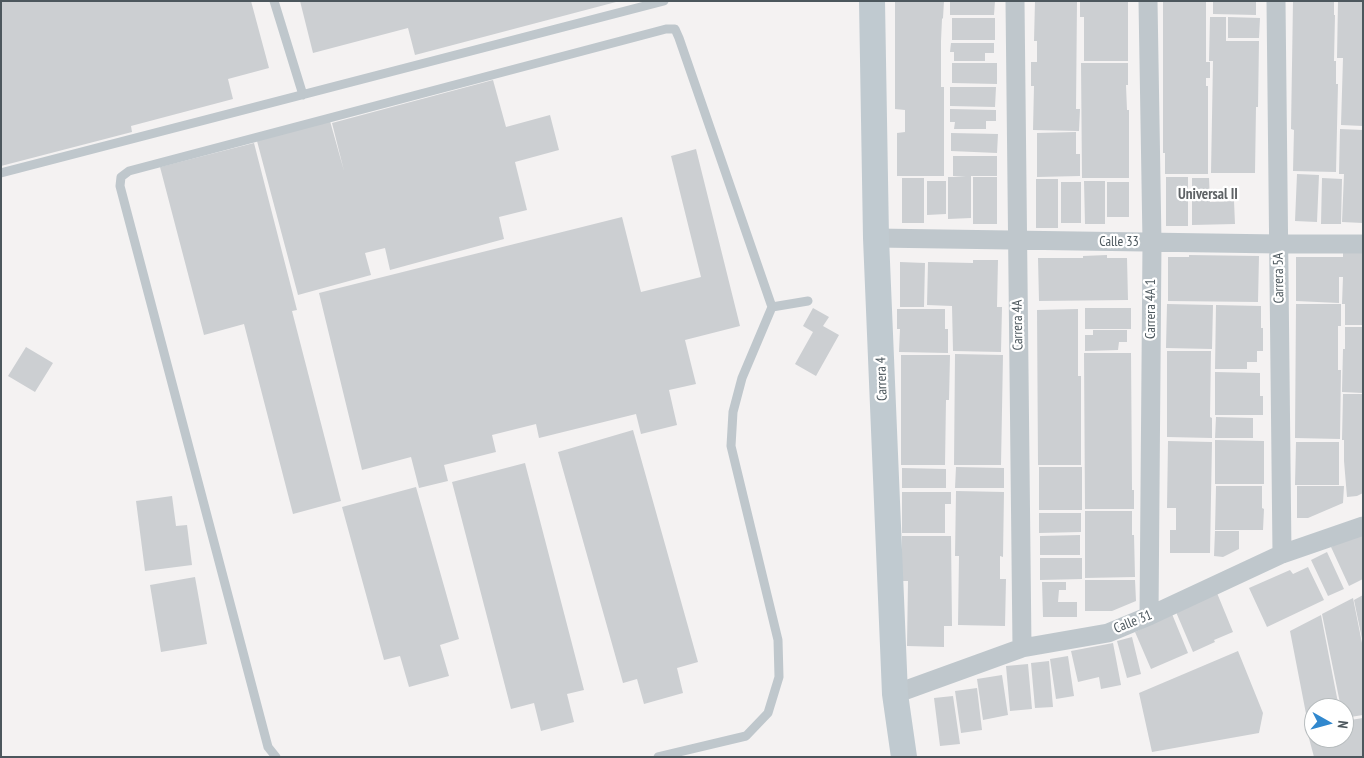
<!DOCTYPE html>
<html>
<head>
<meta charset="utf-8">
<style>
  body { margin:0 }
  #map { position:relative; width:1364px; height:758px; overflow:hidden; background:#f4f2f2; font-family:"PT Sans Narrow",sans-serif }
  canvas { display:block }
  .frame { position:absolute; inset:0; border:2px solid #4c575d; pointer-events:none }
  .north { position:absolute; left:1304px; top:698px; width:50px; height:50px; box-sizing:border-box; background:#fff; border:1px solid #b7bcbe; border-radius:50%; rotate:97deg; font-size:14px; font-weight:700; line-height:20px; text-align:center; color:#4c575d }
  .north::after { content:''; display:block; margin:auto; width:18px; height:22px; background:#3188ce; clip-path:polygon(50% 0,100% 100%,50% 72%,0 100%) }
</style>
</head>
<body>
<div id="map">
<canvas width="1364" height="758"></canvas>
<div class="frame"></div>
<div class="north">N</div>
</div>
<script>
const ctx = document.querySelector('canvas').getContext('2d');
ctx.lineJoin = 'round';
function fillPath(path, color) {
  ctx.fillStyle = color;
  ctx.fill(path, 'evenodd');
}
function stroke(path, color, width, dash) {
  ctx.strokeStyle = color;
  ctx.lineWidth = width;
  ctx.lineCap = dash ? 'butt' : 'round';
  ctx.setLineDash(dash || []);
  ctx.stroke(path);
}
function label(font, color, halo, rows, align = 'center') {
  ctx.font = font + ' "PT Sans Narrow",sans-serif';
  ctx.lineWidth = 4.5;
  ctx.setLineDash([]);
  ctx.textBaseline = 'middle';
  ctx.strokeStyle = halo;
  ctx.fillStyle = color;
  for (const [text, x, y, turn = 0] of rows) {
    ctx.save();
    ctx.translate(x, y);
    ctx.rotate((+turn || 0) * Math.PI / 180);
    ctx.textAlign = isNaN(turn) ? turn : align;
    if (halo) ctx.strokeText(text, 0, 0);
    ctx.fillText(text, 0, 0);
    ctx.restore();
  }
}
fillPath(new Path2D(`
  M1,1H251L269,68L228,79L233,99L131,126L132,132L1,166Z
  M300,1H616V2L415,55L408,28L313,53Z
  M895,1H944L943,18L942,19L941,41V87H944V176H897V133L905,132V110L895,109Z
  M950,1H995L994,15H950Z
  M1035,1H1077L1076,109H1080L1079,131L1033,130L1034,86H1031V62H1037V41H1034Z
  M1080,1H1128V61H1084V17H1080Z
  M1163,1H1206V62H1210V78H1206V86H1208V174H1165V153H1163Z
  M1213,1H1256V15L1213,14Z
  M1293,1H1334V15H1335L1334,61H1336V84H1338L1336,172L1293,171L1294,130L1291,129Z
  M1338,1H1363V126L1341,125L1343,58H1337Z
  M1210,17H1226V41H1259L1258,107H1256L1255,173H1211L1213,61H1209Z
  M1228,17L1260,18L1259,38H1228Z
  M952,18H995V40H952Z
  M951,43H994V53H985V61H954V52H950Z
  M952,63H997V84L952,83Z
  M1081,63H1128V85H1126L1127,110H1129V178H1082Z
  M493,80L506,127L550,115L559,150L515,162L527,210L499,217L504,239L390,270L385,248L365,253L371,275L298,295L257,141L330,121L344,171L332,123Z
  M950,87H996L995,107L950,106Z
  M950,109L996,110V121H986V129H954L955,122H950Z
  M1340,129L1363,130V223L1342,222L1344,174H1339Z
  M1076,132V154H1080V176L1037,177V133Z
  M951,133L998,134L997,153L951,151Z
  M254,143L297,310L292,311L341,501L293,514L244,324L204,335L160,167Z
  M696,149L740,326L685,340L696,384L669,390L677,425L641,434L636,414L539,438L536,424L492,435L496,452L444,465L448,481L419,488L411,457L362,470L319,293L622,217L641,292L701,277L671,156Z
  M953,156H997V176H971V218L948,219V177H966L953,176Z
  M1297,174L1319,175L1317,222L1295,221Z
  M973,177H997V224H973Z
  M1166,177H1188V226H1166Z
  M902,178H924V223H902Z
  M1192,178H1209L1210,202L1234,201L1235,224L1192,225Z
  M1322,178L1342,179L1341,224H1321Z
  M1036,179H1058V228H1036Z
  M927,181H946V214L927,215Z
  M1084,181H1105V224H1085Z
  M1061,182H1081V223H1061Z
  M1107,182H1129V217H1107Z
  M1343,253H1363V325H1345V304H1342L1343,277H1339V303L1296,301V257H1343Z
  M1107,255V258H1127L1128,300L1039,301L1038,258H1083V256Z
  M1189,255L1259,256L1258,302L1168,301V257H1189Z
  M973,260H998L997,307H1002L1001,352L953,351L952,306L927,305L928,262L973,263Z
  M900,262L925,263L924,307H900Z
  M1167,304L1213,305L1212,349L1166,348Z
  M1296,304H1341V326H1338V370H1341L1340,439L1295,438Z
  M1216,305L1261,306V328H1263V351H1257V362H1247V369H1215Z
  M813,308L829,317L823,326L839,335L816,376L795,364L813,332L803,326Z
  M1085,308H1131V329H1085Z
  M897,309H945V329H948V353L899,352L900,329H897Z
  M1078,309V376H1081V465H1038L1037,310Z
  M1345,327H1363V393L1342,392L1343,349H1345Z
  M1093,330H1127V342H1119L1118,350L1085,351V335H1093Z
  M26,347L53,363L35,392L8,376Z
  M1167,351H1211L1210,417L1212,418V438L1167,437Z
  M1084,353H1131L1132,490H1134V509H1085Z
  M955,354L1003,355L1001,465H954Z
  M901,355H950L949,400H946L945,465H901Z
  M1215,372L1260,373V396H1263V415H1215Z
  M1343,394H1363V493L1357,496L1347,497L1344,461V440H1342Z
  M1216,417L1253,418V438H1215Z
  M633,430L698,662L677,668L683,693L644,704L637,679L623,683L558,452Z
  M1215,440L1264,441V484H1215Z
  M1168,441L1212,442L1210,553H1170V530H1176V508H1167Z
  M1296,442H1339V485H1295Z
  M525,463L584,690L567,694L574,722L541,731L534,703L511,709L452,482Z
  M956,467L1004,468V488H955Z
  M1039,467H1082V510H1039Z
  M902,468L946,469V488H902Z
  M1216,486H1262V508L1264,509L1263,530H1215Z
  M1297,486H1344L1343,503L1308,518H1297Z
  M416,487L459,639L440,645L449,676L409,687L400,656L384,660L342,507Z
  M956,491L1004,492L1003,557L1000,556V579H1006L1005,626L958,625L959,556H955Z
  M902,492H951V504H945V533H902Z
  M172,496L176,526L187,525L192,565L145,571L136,501Z
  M1085,511H1132V535H1134L1135,577L1085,578Z
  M1039,513H1081V532L1039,533Z
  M1215,531H1239V549L1223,557L1214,556Z
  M1363,531V579L1349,586L1331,547Z
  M1080,535V555H1040V536Z
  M902,536H951L952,626H944V647L907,646L908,581H902Z
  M1327,552L1344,589L1328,596L1311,560Z
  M1040,558H1082V579L1040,580Z
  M1308,567L1324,600L1267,627L1249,588L1290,570L1293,574Z
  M195,577L207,644L161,652L150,585Z
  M1085,580H1135L1136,601L1112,611H1085Z
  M1042,582H1066V590H1059L1058,602H1077V617H1043Z
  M1217,593L1233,632L1214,640L1215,642L1193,652L1176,612Z
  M1363,595V639H1362L1354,600Z
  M1353,598L1363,648V715L1344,718V708H1341L1322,614Z
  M1172,614L1188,653L1151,669L1135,632Z
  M1321,615L1339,708H1314V723L1308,724L1290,631Z
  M1132,637L1141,674L1127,678L1117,641Z
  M1113,643L1121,685L1101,689L1099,677L1078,682L1071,651Z
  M1238,651L1263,713L1259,733L1152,752L1139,693Z
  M1068,656L1074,696L1056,699L1050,659Z
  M1049,661L1053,707L1035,708L1031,663Z
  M1028,664L1032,709L1010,711L1006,666Z
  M1002,675L1008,715L983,720L977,679Z
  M977,688L982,730L961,733L955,691Z
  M953,696L960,744L940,746L934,698Z
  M1363,718V757H1314L1306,727L1314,726V738H1344V721Z`), '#cccfd2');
stroke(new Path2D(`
  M274,1L303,95
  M1,173L664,1
  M772,307L808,301
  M276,757L268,747L120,186L121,177L129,171L666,29H675L679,38L772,307L742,378L733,412L731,446L778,640L779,677L768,713L746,736L658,757`), '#bfc7cc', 9);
stroke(new Path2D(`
  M1015,1L1022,648
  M1148,1L1152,242L1149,616
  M1276,1L1282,554
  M876,238L1279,244H1363
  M895,694L1022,648L1108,633L1149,616L1282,554L1363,526`), '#bfc7cc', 19);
stroke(new Path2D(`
  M872,1L876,238L895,694L904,757`), '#c0cad0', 26);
label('14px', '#4c575d', '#fff', [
  ["Calle 33",1119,242],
  ["Carrera 5A",1279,278,-91],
  ["Carrera 4A 1",1151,309,-90],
  ["Carrera 4A",1018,325,-91],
  ["Carrera 4",882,379,-92],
  ["Calle 31",1133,622,-22]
]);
label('bold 15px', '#5f6366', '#fff', [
  ["Universal II",1208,195]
]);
</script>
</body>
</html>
